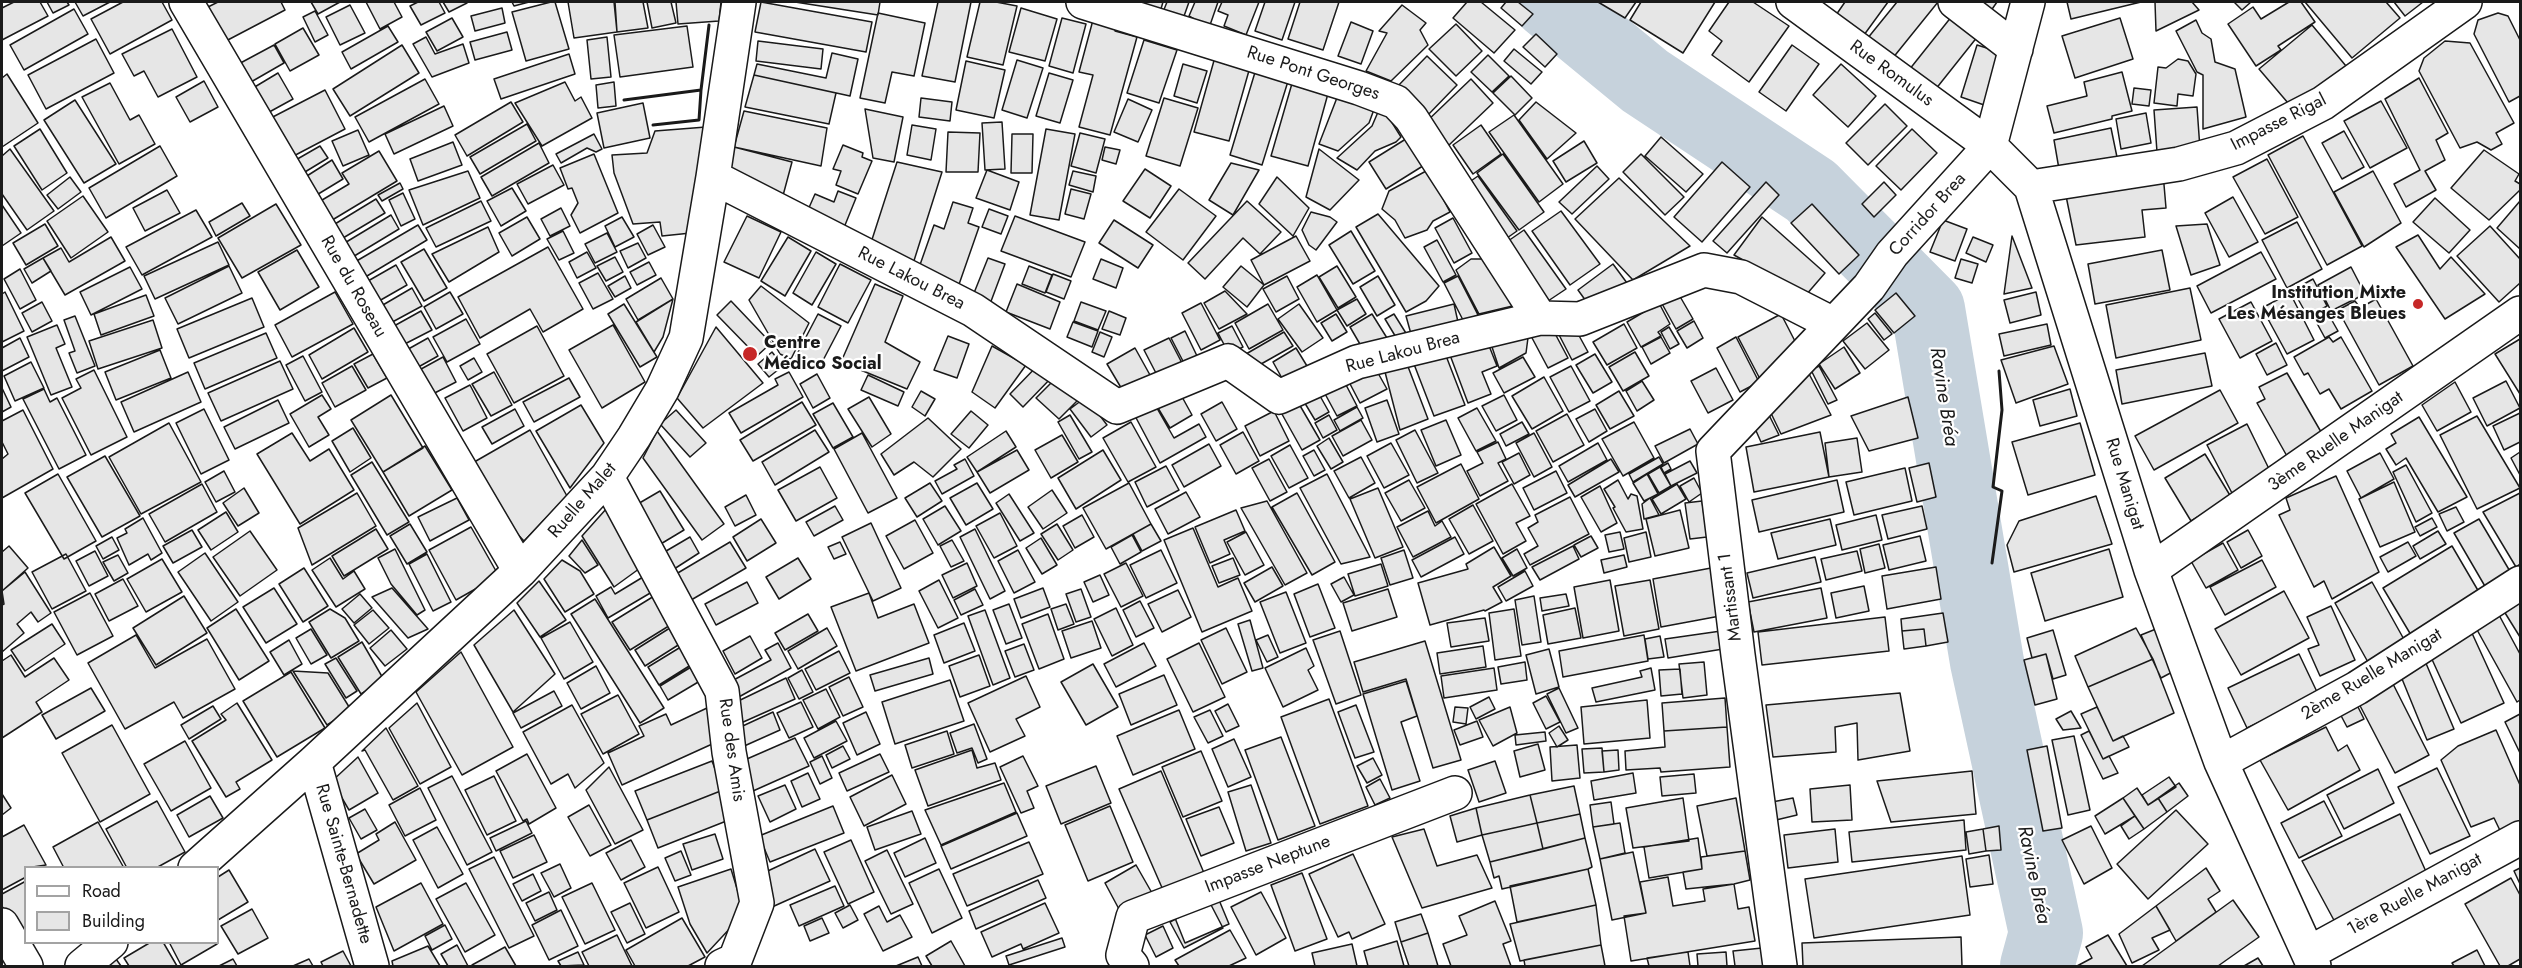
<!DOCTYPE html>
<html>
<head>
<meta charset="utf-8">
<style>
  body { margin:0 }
  #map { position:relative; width:2522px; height:968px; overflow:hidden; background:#fff; font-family:Jost,sans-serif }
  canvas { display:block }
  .frame { position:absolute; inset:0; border:3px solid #1a1a1a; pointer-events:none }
  .legend { position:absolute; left:24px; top:866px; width:195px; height:78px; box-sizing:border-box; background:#fff; border:2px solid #a3a3a3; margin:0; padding:8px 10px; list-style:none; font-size:18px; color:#1a1a1a }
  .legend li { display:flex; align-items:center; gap:12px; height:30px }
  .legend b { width:30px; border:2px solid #a3a3a3 }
</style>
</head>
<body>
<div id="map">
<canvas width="2522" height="968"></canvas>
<div class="frame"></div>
<ul class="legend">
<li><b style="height:8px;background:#fff"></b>Road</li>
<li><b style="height:16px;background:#e6e6e6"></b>Building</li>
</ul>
</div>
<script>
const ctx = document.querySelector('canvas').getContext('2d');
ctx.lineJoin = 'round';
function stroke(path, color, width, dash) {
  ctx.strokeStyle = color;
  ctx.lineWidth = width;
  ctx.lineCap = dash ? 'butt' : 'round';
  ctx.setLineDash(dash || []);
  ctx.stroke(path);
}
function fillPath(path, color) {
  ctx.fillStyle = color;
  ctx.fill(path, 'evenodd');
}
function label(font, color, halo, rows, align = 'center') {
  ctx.font = font + ' Jost,sans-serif';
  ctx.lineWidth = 4.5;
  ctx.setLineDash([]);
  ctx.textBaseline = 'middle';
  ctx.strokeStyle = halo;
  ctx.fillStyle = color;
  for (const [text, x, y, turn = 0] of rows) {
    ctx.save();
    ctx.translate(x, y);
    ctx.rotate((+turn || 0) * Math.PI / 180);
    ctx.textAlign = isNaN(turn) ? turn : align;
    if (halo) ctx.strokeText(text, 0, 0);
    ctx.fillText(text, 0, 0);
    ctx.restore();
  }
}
stroke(new Path2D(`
  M1549,2L1645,81L1811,191L1928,309L1987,662L2046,933L2037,966`), '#c6d2dc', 74);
const building = new Path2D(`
  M14,2H40L48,16L2,40V8Z
  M47,2H67L69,5L53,13Z
  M75,2H110L83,16Z
  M123,2H162L172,20L110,54L91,19Z
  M218,2H281L285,10L224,42L206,8Z
  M311,2H340L318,14Z
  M366,2H394L402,17L380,29Z
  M418,2H439L445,13L421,25L410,6Z
  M443,2H466L467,3L449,12Z
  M512,2H529L514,6Z
  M551,2H555L569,49L526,61L512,12Z
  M568,2H614L617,32L574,38Z
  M615,2H643L648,28L617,32Z
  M647,2H671L676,23L652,28Z
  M676,2H721L719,21L678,24Z
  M761,2L872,22L866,52L755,32Z
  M795,2H880L878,15Z
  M938,2H971L955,82L922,76Z
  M980,2H996L1017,6L1003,65L967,57Z
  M1130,2H1163L1158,19Z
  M1167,2H1189L1183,19L1163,12Z
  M1195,2H1218L1209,28L1189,16Z
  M1222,2H1259L1246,35L1224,26L1228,15L1218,11Z
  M1265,2H1295L1282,40L1255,31Z
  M1300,2H1339L1323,50L1288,39Z
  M1467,2H1481L1515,30L1494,53L1453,18Z
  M1506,2H1518L1533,14L1522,26L1501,8Z
  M1598,2H1636L1625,18Z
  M1641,2H1715L1683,53L1630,20Z
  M1729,2H1753L1789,26L1749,82L1712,55L1722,41L1709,31Z
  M1845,2H1888L1864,35L1836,15Z
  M1897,2H1938L1892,59L1867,39Z
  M1963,2H1997L1988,15Z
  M2067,2H2141L2071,19Z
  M2155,2H2192L2199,10L2156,31Z
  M2234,2H2251L2242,10Z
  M2289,2H2301L2315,22L2278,46L2281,50L2256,66L2228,24L2253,7L2261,19Z
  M2305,2H2386L2400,18L2352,58Z
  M2394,2H2423L2405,16Z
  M350,5L365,33L340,45L326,17Z
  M1402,5L1426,23L1420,30L1428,45L1391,81L1366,71L1387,33L1379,31Z
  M502,8L505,23L475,31L471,16Z
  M1021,8L1057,19L1045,61L1009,52Z
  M74,9L88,34L24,70L10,45Z
  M315,11L328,35L315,42L303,17Z
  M878,13L925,23L914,76L892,72L885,103L860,98Z
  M2498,13L2508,16L2520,40V96L2509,102L2474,34L2478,20Z
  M1952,16L1978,36L1935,90L1909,70Z
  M452,18L463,37L437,51L426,32Z
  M1062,18L1086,24L1073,73L1049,66Z
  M2120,18L2133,59L2075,78L2062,36Z
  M1093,20L1116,26L1115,31L1137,37L1110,135L1079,127L1093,75L1079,72Z
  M2196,20L2202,33L2211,39L2215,62L2235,69L2246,117L2203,129V75L2197,72L2176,31Z
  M1351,22L1373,31L1361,64L1338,56Z
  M1456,24L1482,51L1456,76L1429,49Z
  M2312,25L2346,66L2294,110L2259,69Z
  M388,26L398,42L351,69L342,52Z
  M687,26L693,67L620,77L614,35Z
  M303,28L319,55L290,71L275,44Z
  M172,29L197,77L158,97L144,71L134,76L122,54Z
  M507,32L512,50L475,60L470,42Z
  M1536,34L1557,54L1545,67L1523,47Z
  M426,37L435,54L463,44L469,63L432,77L413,44Z
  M607,37L611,77L591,79L587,40Z
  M96,39L114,73L46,109L28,75Z
  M1144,40L1177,50L1159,103L1127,93Z
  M758,41L823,49L821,69L756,61Z
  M2445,41L2470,43L2514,123L2496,133L2502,144L2491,150L2477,142L2460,148L2419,71L2424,58Z
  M274,45L284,63L244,86L233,67Z
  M402,45L419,73L350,116L333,89Z
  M1792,45L1819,64L1786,111L1759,92Z
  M1977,45L2003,53L1987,106L1961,97Z
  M1514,49L1542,72L1531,84L1504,61Z
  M832,53L858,59L850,96L754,75L757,64L826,78Z
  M569,54L575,74L501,99L494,79Z
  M1488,55L1509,76L1492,92L1471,72Z
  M1427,56L1457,85L1425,118L1395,89Z
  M1215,57L1250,67L1229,141L1194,132Z
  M2178,59L2188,61L2196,74L2193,96L2178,94L2177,106L2154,103L2158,67L2166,68Z
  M1017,60L1043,68L1027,118L1002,110Z
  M966,61L1005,70L994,118L956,110Z
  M1183,64L1207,71L1197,103L1174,96Z
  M1841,64L1876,96L1848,127L1813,95Z
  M1256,69L1289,78L1262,165L1230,155Z
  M2122,72L2132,111L2112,116V119L2054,133L2047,106L2087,96L2084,82Z
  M278,73L293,99L262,116L248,91Z
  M1049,73L1073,80L1060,123L1036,116Z
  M7,74L38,123L2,147V78Z
  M754,75L836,93L829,124L745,107Z
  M1511,76L1532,98L1515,115L1493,93Z
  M2419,78L2448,133L2436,140L2445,160L2425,171L2436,190L2406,207L2394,184L2420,170L2385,99Z
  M425,79L439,104L369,142L355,117Z
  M1471,79L1493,103L1448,146L1425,123Z
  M1293,80L1329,90L1308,166L1271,156Z
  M204,81L218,107L190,122L176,97Z
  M565,82L575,101L581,97L592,118L542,146L515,103Z
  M614,82L616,106L598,108L596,85Z
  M110,83L130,120L139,115L155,144L119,164L82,97Z
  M2134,88L2151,90L2149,106L2132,104Z
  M325,90L345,129L286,160L265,121Z
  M1340,90L1376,104L1369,123L1338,151L1319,144Z
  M921,98L952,102L950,121L919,117Z
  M1164,98L1198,108L1180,166L1146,156Z
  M1128,99L1152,110L1138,142L1114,132Z
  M75,100L116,164L84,183L44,120Z
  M2381,101L2407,148L2370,168L2344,121Z
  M511,102L523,122L467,156L455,135Z
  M1536,102L1576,133L1547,159L1519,120Z
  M643,103L650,138L604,148L597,113Z
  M1885,104L1907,126L1868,165L1846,143Z
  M1381,105L1401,137L1396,142L1375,151L1357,170L1337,158L1372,126Z
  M444,106L453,126L394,154L385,134Z
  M2197,107L2200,149L2157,152L2154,110Z
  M865,109L903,117L894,162L873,158Z
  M744,111L827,128L821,166L734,147Z
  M2146,113L2151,143L2121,149L2116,119Z
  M1514,115L1563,184L1539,202L1489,132Z
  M1002,122L1005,169L985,170L982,123Z
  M527,124L536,141L480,174L470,157Z
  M912,125L936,129L931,160L907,155Z
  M1481,125L1501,154L1473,174L1453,145Z
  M706,127L691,233L662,236L660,222L633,224L614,173L612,155L647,153L655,131Z
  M2111,128L2118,162L2060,175L2054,140Z
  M40,129L67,173L42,190L14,146Z
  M1046,129L1075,134L1059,220L1030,215Z
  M1912,129L1937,153L1901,190L1876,166Z
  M358,130L369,155L343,166L332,141Z
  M2344,131L2364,167L2342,179L2322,143Z
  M948,132L980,133L978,172H946Z
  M1080,133L1105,139L1096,173L1071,166Z
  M594,134L602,149L596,152L587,148L561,163L556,154Z
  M1012,134H1033L1032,173H1011Z
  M2303,136L2362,246L2327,265L2268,155Z
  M1409,137L1426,164L1386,189L1369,162Z
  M1661,137L1703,174L1686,192L1645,156Z
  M1584,141L1597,163L1566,182L1553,161Z
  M453,142L462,165L418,181L410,159Z
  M539,143L549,163L492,196L481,177Z
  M843,145L863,153L862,157L872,161L858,194L836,185L841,171L833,169Z
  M160,146L177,176L106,218L89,188Z
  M320,146L328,158L295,178L287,165Z
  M734,147L792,162L781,203L727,175Z
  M1105,147L1120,150L1116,164L1102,160Z
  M10,149L54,211L27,230L2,194V156Z
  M1319,149L1359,180L1330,210L1306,197Z
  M2484,150L2519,174L2515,181L2520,184V190L2489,220L2451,188Z
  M379,151L397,181L324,225L312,206L349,184L342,173Z
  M594,154L618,213L580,233L571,215L578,203L572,188L568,189L560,168Z
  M1503,154L1544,212L1519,230L1477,173Z
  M1641,154L1684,197L1665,215L1623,172Z
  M2267,159L2298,217L2265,234L2233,177Z
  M332,160L343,179L310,199L299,181Z
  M897,162L942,172L912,267L868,252Z
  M1722,162L1750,187L1702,242L1674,217Z
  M1231,163L1259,170L1233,215L1209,200Z
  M553,165L564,185L528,204L517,184Z
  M1597,166L1609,179L1572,214L1559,202Z
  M1145,169L1171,186L1150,218L1123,201Z
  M987,170L1019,182L1010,210L976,198Z
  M1428,170L1450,212L1433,221L1427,230L1405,238L1395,220L1382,209L1389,191Z
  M468,171L480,198L423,225L409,190Z
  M1073,171L1096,176L1093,192L1069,185Z
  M2373,171L2401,223L2364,247L2334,192Z
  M2163,173L2166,208L2142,210L2145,237L2076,245L2064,186Z
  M1478,176L1517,231L1497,245L1458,190Z
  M70,177L81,192L58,209L47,195Z
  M1277,177L1309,208L1293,236L1259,204Z
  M1619,178L1690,246L1633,280L1575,219Z
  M1766,182L1779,195L1727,253L1713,241Z
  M1884,182L1896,195L1874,217L1862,204Z
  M400,183L403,189L382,201L378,195Z
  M512,188L526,211L501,226L487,201Z
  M1071,189L1091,194L1084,219L1065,214Z
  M1179,189L1216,216L1183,260L1146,232Z
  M167,190L180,213L145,231L133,208Z
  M838,191L856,198L841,235L804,219L815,194L834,202Z
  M403,193L415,219L401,226L389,200Z
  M83,196L108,232L71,258L47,221Z
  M2233,197L2258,242L2229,257L2205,213Z
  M2435,198L2470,230L2449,253L2413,222Z
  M376,199L385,213L338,241L330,227Z
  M481,201L491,221L436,247L426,228Z
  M1247,201L1281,232L1260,254L1243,238L1205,279L1188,263Z
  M2520,201V249L2497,228Z
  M953,202L973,208L968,223L979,227L956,293L915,279L934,225L944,229Z
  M242,203L250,216L216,236L209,222Z
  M276,204L301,245L242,278L218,238Z
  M1812,204L1859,255L1839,274L1791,223Z
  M2,205L21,233L2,246Z
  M561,208L570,226L550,236L541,219Z
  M989,209L1008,216L1001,234L982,227Z
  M196,210L212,237L142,275L126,247Z
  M1561,211L1600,264L1570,285L1532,231Z
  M1311,212L1330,217L1337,222L1316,250L1309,245L1302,230Z
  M1378,214L1439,286L1426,301L1406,312L1356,227Z
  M391,215L399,229L346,261L338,247Z
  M747,216L781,232L759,278L724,262Z
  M1015,216L1085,242L1071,277L1001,251Z
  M527,217L540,239L512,256L499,233Z
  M622,217L634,237L615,247L605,226Z
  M1762,217L1825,273L1806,295L1734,255Z
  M1453,218L1472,253L1454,263L1435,228Z
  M1114,220L1153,245L1138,268L1099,243Z
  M1943,220L1967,229L1955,261L1930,252Z
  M2297,222L2322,269L2287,288L2262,240Z
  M45,224L58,246L26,265L13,243Z
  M2207,224L2220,265L2191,275L2176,226Z
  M418,225L427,240L357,282L348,266Z
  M653,225L665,247L648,255L637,234Z
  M2490,226L2520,259V283L2499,302L2457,256Z
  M488,227L499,252L449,282L432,254Z
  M1524,230L1566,289L1539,307L1498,248Z
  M563,231L574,253L559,260L547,239Z
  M1351,231L1375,271L1353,284L1329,245Z
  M607,233L617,252L595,263L585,244Z
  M2418,235L2440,269L2451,257L2485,294L2445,319L2396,247Z
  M1296,236L1310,261L1264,285L1251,260Z
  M2012,236L2032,288L2004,294Z
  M111,237L125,261L65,295L43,258L61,248L69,262Z
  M788,237L811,251L785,296L761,281Z
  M1973,237L1993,245L1986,262L1966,253Z
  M1437,240L1456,275L1443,282L1424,247Z
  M218,242L229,265L155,299L144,276Z
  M638,243L646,258L628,268L620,251Z
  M548,247L583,309L543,332L530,309L480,338L458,297Z
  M424,249L447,288L424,301L401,262Z
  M297,250L319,287L280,310L258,272Z
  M2162,250L2170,290L2095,304L2088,264Z
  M587,252L596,268L577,278L569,262Z
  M816,252L836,264L812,305L793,293Z
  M2261,252L2276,279L2211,313L2197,286Z
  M615,257L623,272L606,281L597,266Z
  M43,258L51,271L32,283L24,269Z
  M988,258L1005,264L990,304L972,298Z
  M1101,259L1123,268L1116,288L1093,279Z
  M1471,259H1494L1525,303L1479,314L1456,270Z
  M1961,259L1978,264L1972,283L1955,278Z
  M649,262L656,275L637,285L630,272Z
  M840,264L871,280L848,323L818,307Z
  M1613,264L1627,283L1591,308L1578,290Z
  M396,265L407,285L372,305L361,285Z
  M229,266L242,293L178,324L165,298Z
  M1029,266L1052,275L1045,293L1022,284Z
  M1241,266L1264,285L1247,307L1223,287Z
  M1337,266L1356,297L1338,308L1319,277Z
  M130,267L142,289L91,315L80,292Z
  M2351,267L2365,294L2331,311L2318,285Z
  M20,269L36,300L20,309L4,279Z
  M598,273L613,299L593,309L579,283Z
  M1053,274L1071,281L1064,299L1046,292Z
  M1317,275L1337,310L1317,322L1297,287Z
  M625,276L631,288L615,297L608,286Z
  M1287,276L1299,299L1276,312L1263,289Z
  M1378,276L1395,305L1377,316L1360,287Z
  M1458,276L1478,315L1464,322L1444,283Z
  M661,278L673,299L638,320L626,299Z
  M2313,279L2327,306L2308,317L2293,290Z
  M875,284L903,296L885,342L920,362L907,389L841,362Z
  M1017,284L1060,302L1050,329L1006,312Z
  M761,286L809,323L791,359L780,354L749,300Z
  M412,288L422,306L385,326L376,309Z
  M2190,288L2201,340L2116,358L2106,305Z
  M1225,291L1247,314L1219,329L1204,303Z
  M5,292L24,331L2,342V294Z
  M335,292L353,324L292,357L275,325Z
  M450,292L463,314L436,329L424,307Z
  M2036,292L2041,315L2010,323L2004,300Z
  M1678,293L1693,319L1676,329L1661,302Z
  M1896,293L1915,316L1894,333L1875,310Z
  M2290,293L2314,340L2287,354L2262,308Z
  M146,295L154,316L101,335L94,314Z
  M252,298L264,327L189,358L177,329Z
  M673,299L663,337L654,352L636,322Z
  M1357,299L1366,314L1347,326L1337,310Z
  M2376,299L2413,366L2379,385L2338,310L2355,301L2360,308Z
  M731,301L771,343L757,356L717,315Z
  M42,302L52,321L32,332L22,313Z
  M1081,302L1106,311L1098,330L1074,321Z
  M2251,302L2272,341L2240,358L2219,319Z
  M1201,303L1220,340L1201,350L1182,313Z
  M1659,303L1670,324L1658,332L1661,336L1641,347L1627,322Z
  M624,304L657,357L640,367L608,314Z
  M1268,304L1283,330L1249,349L1235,323Z
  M1299,304L1323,338L1302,352L1278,319Z
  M1454,304L1458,322L1411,334L1406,316Z
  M2326,310L2338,331L2325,338L2313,316Z
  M421,311L432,330L395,349L385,331Z
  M1109,311L1126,318L1120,335L1102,329Z
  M1875,313L1892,334L1884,340L1868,319Z
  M818,314L841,326L819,368L796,356Z
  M1336,314L1347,332L1332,341L1321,323Z
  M1372,314L1387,338L1364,351L1350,327Z
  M1394,314L1409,338L1400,344L1385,319Z
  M1781,314L1798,347L1760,379L1738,337Z
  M75,316L95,366L77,373L69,353L75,351L64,320Z
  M466,319L480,344L447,362L433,337Z
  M153,320L162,348L98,369L89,341Z
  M1571,321L1588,352L1572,360L1556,329Z
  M1694,321L1703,338L1687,348L1677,331Z
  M1073,322L1098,331L1092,347L1067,337Z
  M1867,323L1889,350L1865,369L1843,341Z
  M1624,324L1637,348L1607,365L1593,342Z
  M2047,324L2051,345L2004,356L1999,334Z
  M57,325L65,344L56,348L72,387L51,395L27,337Z
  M613,325L645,382L602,408L569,350Z
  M537,326L564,376L514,403L487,354Z
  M1232,326L1243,347L1229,354L1218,333Z
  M1551,326L1568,358L1548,368L1531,336Z
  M716,327L763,383L703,428L677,398Z
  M1669,327L1679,344L1670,349L1661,332Z
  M354,328L368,352L322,379L309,355Z
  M1529,330L1526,353L1499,368L1488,335Z
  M1185,331L1198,358L1185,365L1171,338Z
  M1100,332L1112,337L1104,357L1092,352Z
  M1284,332L1293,346L1254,368L1246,354Z
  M266,333L277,358L205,389L194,363Z
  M1484,333L1497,366L1482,372L1491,394L1468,403L1447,347Z
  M948,336L969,344L957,378L934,370Z
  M1661,337L1670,353L1651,364L1642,347Z
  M1736,337L1759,382L1740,392L1717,348Z
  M2329,337L2333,342L2341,337L2372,391L2341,409L2329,389L2320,394L2308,373L2304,375L2294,357Z
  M20,338L29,357L2,371V348Z
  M428,338L438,356L413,370L403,352Z
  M1169,338L1183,365L1158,377L1144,350Z
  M2520,339V394L2495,354Z
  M2276,343L2287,365L2267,375L2256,354Z
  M992,346L1026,365L995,408L972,392Z
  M2054,346L2068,384L2016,403L2001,360Z
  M1844,347L1860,373L1835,389L1819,364Z
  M1135,348L1150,375L1123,391L1107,364Z
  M1296,348L1307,366L1283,380L1273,362Z
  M1443,348L1465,405L1434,416L1412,359Z
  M160,350L171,378L116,400L105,372Z
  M772,352L783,366L769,377L758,364Z
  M1635,352L1649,376L1623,391L1609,367Z
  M2205,353L2212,386L2122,404L2116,370Z
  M373,354L387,378L368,388L354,364Z
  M1595,354L1612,382L1593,393L1576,365Z
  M303,356L322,392L305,401L286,365Z
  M443,357L456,382L425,398L412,374Z
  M1523,357L1535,377L1504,393L1493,373Z
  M474,358L482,372L468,380L460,366Z
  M280,361L293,389L221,421L208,393Z
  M31,362L44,388L15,401L4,376Z
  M1041,362L1054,375L1023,407L1010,394Z
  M1407,364L1428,419L1400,430L1385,372Z
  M352,366L366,390L335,407L322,383Z
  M1374,366L1387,389L1360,403L1348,380Z
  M1571,366L1590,401L1569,412L1550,377Z
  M1819,366L1837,400L1828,404L1811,370Z
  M1716,368L1733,400L1708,413L1691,381Z
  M94,370L127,437L91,455L62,398L81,388L76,379Z
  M188,372L201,402L134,432L121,402Z
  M494,372L512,405L491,416L472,384Z
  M789,372L803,397L741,433L729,413L778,385L775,379Z
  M1808,372L1831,415L1781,434L1768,407Z
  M2287,373L2328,444L2292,465L2257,403L2265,399L2259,387Z
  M817,374L830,398L813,408L800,384Z
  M868,375L904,392L898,406L861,390Z
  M1057,377L1079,399L1059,419L1036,398Z
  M1544,377L1563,411L1532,429L1512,396Z
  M569,378L580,397L534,422L523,402Z
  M1344,381L1357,406L1337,416L1324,392Z
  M1642,381L1654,400L1637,411L1626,391Z
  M2506,381L2520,408L2487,426L2473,398Z
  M2455,382L2471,412L2437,431L2422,405Z
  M470,385L487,418L463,431L445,398Z
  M1315,387L1329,412L1315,420L1300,395Z
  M2,388L11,407L2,412Z
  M44,389L50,402L57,398L86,455L59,469L23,399Z
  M2070,389L2077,416L2040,426L2033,400Z
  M2220,390L2238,423L2154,470L2135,436Z
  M921,391L935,399L925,416L912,407Z
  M1619,391L1634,416L1610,429L1596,405Z
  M322,395L331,409L318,417L329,435L309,447L290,414Z
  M391,395L423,448L383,472L351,420Z
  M1181,395L1192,415L1170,428L1158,408Z
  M1504,395L1517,420L1496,431L1482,406Z
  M869,397L891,434L872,447L848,409Z
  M1086,397L1107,425L1091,437L1070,409Z
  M1295,397L1320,440L1302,450L1278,407Z
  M1908,397L1918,438L1869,451L1851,416Z
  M278,400L289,423L235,449L224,427Z
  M1387,400L1399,434L1377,442L1365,408Z
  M802,402L816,425L753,461L740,440Z
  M1222,402L1237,429L1216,441L1201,414Z
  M833,403L853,437L833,448L813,414Z
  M1154,403L1174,438L1199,424L1206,437L1160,463L1134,414Z
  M581,405L604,443L570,488L536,431Z
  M1357,407L1363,418L1340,431L1334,420Z
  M1477,408L1496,441L1476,451L1458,418Z
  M204,409L229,460L201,474L176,423Z
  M515,409L524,426L492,444L482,427Z
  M1595,409L1607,431L1589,442L1576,419Z
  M23,410L53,469L2,498V459L8,454L2,442V421Z
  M676,410L706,443L690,457L660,424Z
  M971,411L988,425L969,448L951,434Z
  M1274,411L1289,441L1260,456L1245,426Z
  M1767,411L1779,435L1761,442L1753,424Z
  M2520,413V442L2504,450L2493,426Z
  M1567,414L1584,445L1553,462L1536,431Z
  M1070,415L1092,452L1079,459L1058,422Z
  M1329,415L1337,430L1323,438L1315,423Z
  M2477,416L2520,488L2477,509L2440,435Z
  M2419,417L2467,497L2438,512L2406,458L2396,465L2386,449L2396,443L2391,434Z
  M928,418L961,449L933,477L914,462L894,475L881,454Z
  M1361,420L1372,440L1343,456L1332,436Z
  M1446,420L1461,455L1436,466L1421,430Z
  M1131,422L1156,467L1128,482L1103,438Z
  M1522,422L1529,434L1506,446L1500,434Z
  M1634,422L1654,458L1623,476L1602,439Z
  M169,423L201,482L141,514L109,457Z
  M2080,423L2095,475L2028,495L2012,442Z
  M2247,424L2273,477L2234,497L2207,445Z
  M353,428L371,458L350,472L332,441Z
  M1690,429L1698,444L1664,463L1655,446Z
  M530,430L567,496L524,541L508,524L469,465Z
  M815,430L829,452L775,485L762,462Z
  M1415,430L1438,473L1417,483L1396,440Z
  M657,431L724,524L702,540L643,458Z
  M1006,431L1016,447L977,472L967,457Z
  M1243,432L1259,461L1236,474L1220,445Z
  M1820,432L1829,477L1754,492L1746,447Z
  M292,433L310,461L329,449L354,490L300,524L257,454Z
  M862,433L897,498L868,513L834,449Z
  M1534,433L1552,467L1534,477L1516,443Z
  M1062,435L1078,462L1051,478L1035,450Z
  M1329,438L1343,462L1331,469L1317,446Z
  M1857,438L1862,472L1829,477L1825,443Z
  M1498,442L1506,459L1498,463L1508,481L1480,496L1467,471L1483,463L1477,452Z
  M1391,443L1409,475L1384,488L1367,456Z
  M1598,443L1607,460L1568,482L1559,466Z
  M1209,444L1221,466L1184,487L1172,465Z
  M1290,445L1308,478L1289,488L1271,456Z
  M425,446L452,490L409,516L383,472Z
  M1017,450L1029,470L990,493L977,472Z
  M1103,450L1121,480L1076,509L1058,478Z
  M1314,450L1325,470L1314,476L1303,456Z
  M2520,452V475L2511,458Z
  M1519,453L1530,475L1514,484L1502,462Z
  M2380,453L2394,479L2361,498L2347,471Z
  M2205,454L2231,497L2191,521L2165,478Z
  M105,456L140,516L102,537L67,477Z
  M1361,457L1375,483L1349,498L1334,471Z
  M1659,457L1663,464L1633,482L1629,474Z
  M965,459L974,476L942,494L935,481L957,469L954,465Z
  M1269,459L1287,492L1270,501L1252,468Z
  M1611,459L1619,472L1575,497L1568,485Z
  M1690,461L1697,473L1671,486L1665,474Z
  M372,462L409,522L387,535L351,475Z
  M1668,463L1671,469L1664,473L1661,467Z
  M1929,463L1936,497L1917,502L1909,468Z
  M1461,464L1479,499L1436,523L1417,487Z
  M2406,465L2432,513L2416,522L2393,472Z
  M1166,466L1179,490L1147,507L1135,482Z
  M820,467L837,498L796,521L778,490Z
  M1660,467L1671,486L1659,493L1648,474Z
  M1905,468L1912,501L1854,515L1846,482Z
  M224,471L235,492L216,502L205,482Z
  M1556,471L1567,493L1534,510L1523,488Z
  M58,474L96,541L64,559L25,493Z
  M1327,474L1370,557L1341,564L1300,488Z
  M1647,474L1658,494L1644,501L1633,483Z
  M2336,476L2379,572L2332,599L2324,581L2314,587L2279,515L2290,510L2286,498Z
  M1694,478L1702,493L1689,502L1680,486Z
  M1409,480L1425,508L1401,521L1385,493Z
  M1618,480L1628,499L1631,494L1637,496L1643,529L1626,532L1613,508L1615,507L1604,489Z
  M1837,480L1844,512L1759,532L1752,500Z
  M2394,482L2415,532L2380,547L2359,499Z
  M930,483L942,501L917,517L905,498Z
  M977,483L993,509L966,525L950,498Z
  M1129,483L1151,524L1106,549L1083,508Z
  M202,484L217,512L165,542L149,514Z
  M1512,484L1530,516L1516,523L1526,541L1503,554L1476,504Z
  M1677,484L1686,499L1661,514L1652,499Z
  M1600,486L1617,523L1601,532L1581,497Z
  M244,488L259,513L238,526L223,503Z
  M1378,488L1403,547L1375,558L1350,499Z
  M1052,490L1067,513L1043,529L1028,507Z
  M660,491L684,530L659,545L636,505Z
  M1186,492L1200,517L1168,534L1155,509Z
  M357,493L376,526L312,565L298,528Z
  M1297,493L1335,562L1312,575L1272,507Z
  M2520,493V564L2516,567L2483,512Z
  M1009,494L1034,533L1020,541L996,503Z
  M746,495L756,515L735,526L725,507Z
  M2096,496L2112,544L2014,572L2007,545L2019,521Z
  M1570,497L1589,534L1530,565L1524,554L1538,546L1528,528L1538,522L1535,515Z
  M457,498L469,520L430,541L418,517Z
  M1650,498L1659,515L1644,519L1642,504Z
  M1267,501L1307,573L1285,585L1241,508Z
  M1702,501L1707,537L1690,539L1685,503Z
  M1473,505L1493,541L1469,554L1449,519Z
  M835,506L843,520L814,536L806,522Z
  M945,506L961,531L938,545L923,519Z
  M1922,506L1927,529L1888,539L1882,515Z
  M2456,507L2464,522L2447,531L2439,514Z
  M607,508L643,566L614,587L582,536Z
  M1236,510L1245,531L1224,540L1230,554L1210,563L1195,527Z
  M1680,510L1689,548L1655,556L1646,519Z
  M1428,511L1435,526L1442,521L1451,537L1413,557L1397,527Z
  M226,512L238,532L211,550L198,530Z
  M1000,513L1017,546L994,558L976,526Z
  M1082,515L1094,537L1075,548L1063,526Z
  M1876,515L1882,540L1842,550L1836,525Z
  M143,518L162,553L151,560L148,554L129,565L117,538L127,533L125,529Z
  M2432,518L2437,527L2420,536L2415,527Z
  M761,519L776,543L747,561L733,537Z
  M1830,519L1836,545L1778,559L1771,533Z
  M2479,519L2511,573L2486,588L2454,533Z
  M915,520L933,553L904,569L886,536Z
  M871,523L901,588L873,601L842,537Z
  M410,524L427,552L407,564L390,536Z
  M1057,524L1073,550L1058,560L1041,534Z
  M1151,524L1161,541L1142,551L1133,534Z
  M471,527L496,571L486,583L456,600L429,550Z
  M1193,528L1218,587L1238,578L1252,611L1202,632L1164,540Z
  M376,529L388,549L344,576L332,556Z
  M975,529L1005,591L990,599L960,537Z
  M192,530L202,547L173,563L163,546Z
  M2248,530L2262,556L2241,568L2227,542Z
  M250,531L277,570L240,596L213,557Z
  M2438,531L2446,544L2420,559L2413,546Z
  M1246,532L1264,565L1245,575L1227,542Z
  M1620,532L1624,549L1609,552L1605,535Z
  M1646,532L1651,557L1629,562L1624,538Z
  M1132,535L1141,552L1120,564L1111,547Z
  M1591,536L1598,548L1581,557L1574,545Z
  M1920,536L1926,561L1889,570L1883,545Z
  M112,537L119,550L103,559L96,546Z
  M690,537L699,553L671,571L661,554Z
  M1455,537L1464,554L1421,577L1412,560Z
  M1041,538L1057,565L1042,574L1026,548Z
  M582,540L598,565L585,573L569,556Z
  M952,540L964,561L951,567L940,546Z
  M730,542L746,568L686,603L671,577Z
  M840,542L846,554L834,559L828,547Z
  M2408,542L2416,556L2388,572L2380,557Z
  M2223,543L2238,570L2206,588L2191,561Z
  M1879,544L1885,568L1865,573L1860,549Z
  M9,546L28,568L2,591V552Z
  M1573,546L1579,559L1540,580L1532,567Z
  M2452,546L2483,599L2411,635L2383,588Z
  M1494,547L1511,576L1493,587L1502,602L1485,611L1484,610L1430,625L1418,583L1468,569L1466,564Z
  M395,549L425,610L417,615L391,584L378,558Z
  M1517,549L1527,568L1513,576L1502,558Z
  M2109,549L2123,597L2045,621L2031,573Z
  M1018,550L1035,582L1014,593L998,561Z
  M1161,550L1177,583L1146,598L1130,565Z
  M1404,550L1413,578L1390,585L1381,558Z
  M95,551L108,576L89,586L76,561Z
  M1857,551L1862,571L1826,580L1821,559Z
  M205,553L238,602L211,621L178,572Z
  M66,554L86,591L52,609L32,572Z
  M427,554L451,602L433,611L409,564Z
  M118,555L128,573L114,581L103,562Z
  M1624,555L1627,567L1604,573L1601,560Z
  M1815,557L1821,582L1753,598L1747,573Z
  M330,558L343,579L354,571L365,589L336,607L312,570Z
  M798,558L811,579L779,599L766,577Z
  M1233,558L1240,575L1219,583L1212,566Z
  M162,559L182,592L146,612L127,579Z
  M562,560L580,571L594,594L565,612L544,579Z
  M2262,560L2276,587L2225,615L2210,587Z
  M967,563L977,586L953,598L942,575Z
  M1126,563L1143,596L1121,607L1104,574Z
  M1381,564L1388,586L1355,596L1348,574Z
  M1272,567L1283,586L1255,602L1244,583Z
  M1936,567L1941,599L1887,609L1882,576Z
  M304,568L328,606L303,622L279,584Z
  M1711,568L1720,616L1661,627L1653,579Z
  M1525,571L1533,586L1506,601L1498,587Z
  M25,572L51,613L38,622L31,612L17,624L24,633L2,652V605L4,604L2,591Z
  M648,574L657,589L608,618L596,596L611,587L615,594Z
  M1100,575L1109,595L1093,602L1084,582Z
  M1344,577L1354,595L1341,602L1331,584Z
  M123,579L138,606L109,621L95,594Z
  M939,580L958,618L938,628L919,591Z
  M1610,580L1619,631L1583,638L1574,587Z
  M1650,580L1659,629L1624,636L1615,586Z
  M539,581L566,620L540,637L517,603Z
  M747,582L758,603L716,625L705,604Z
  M2372,582L2406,643L2369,664L2335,603Z
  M1318,584L1335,628L1310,637L1294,594Z
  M1864,586L1869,611L1836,618L1831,593Z
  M274,588L297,624L266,643L243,607Z
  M392,588L428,629L408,638L372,597Z
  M1043,588L1050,607L1021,618L1014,599Z
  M1821,588L1827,618L1754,632L1748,602Z
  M975,589L983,605L961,615L954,600Z
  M1081,589L1091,617L1076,622L1066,594Z
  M1388,589L1397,617L1352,631L1343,603Z
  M1178,590L1191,617L1162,632L1148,604Z
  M2284,591L2309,638L2241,675L2215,629Z
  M1286,592L1306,643L1280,653L1260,602Z
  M90,593L113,636L77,655L54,612Z
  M659,593L672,624L630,650L612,622Z
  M869,593L878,618L914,604L929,643L856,671L831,607Z
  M360,594L372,608L354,623L342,609Z
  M1566,594L1569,606L1542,611L1540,598Z
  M2520,595V637L2502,608Z
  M184,596L207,633L156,665L133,628Z
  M1534,596L1541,642L1522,645L1515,600Z
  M595,599L664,708L640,723L571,614Z
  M1140,601L1154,628L1136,637L1123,610Z
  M1009,604L1022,638L1006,644L993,610Z
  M1066,604L1074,624L1058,630L1051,609Z
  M2331,606L2355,660L2320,676L2308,649L2319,645L2307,617Z
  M1116,608L1133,645L1112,656L1094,619Z
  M1575,608L1581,638L1548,644L1543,615Z
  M236,609L269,661L239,680L207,628Z
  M330,609L345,618L359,641L331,658L309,622Z
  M1514,609L1521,656L1495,660L1489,613Z
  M373,610L389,628L369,644L354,625Z
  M514,610L555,674L513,712L474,645Z
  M985,610L1010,678L993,685L968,616Z
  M1943,613L1948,642L1926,646L1924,629L1902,631L1901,619Z
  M808,614L818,631L785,650L775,633Z
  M1048,614L1064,659L1039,669L1022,624Z
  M2499,615L2520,654V700L2517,702L2476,628Z
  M1885,617L1889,651L1762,665L1758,632Z
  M1485,618L1489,641L1451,647L1447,623Z
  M1250,620L1263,668L1252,671L1238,624Z
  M1092,621L1101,648L1071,658L1062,631Z
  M570,622L593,662L564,679L541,638Z
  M964,623L975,651L944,663L934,635Z
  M52,624L65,644L25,671L11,650Z
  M673,626L683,642L645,666L635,650Z
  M2161,627L2178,669L2161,678L2141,635Z
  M827,628L837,646L798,669L788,651Z
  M1226,628L1247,672L1222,684L1201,640Z
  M2136,628L2153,659L2088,687L2075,656Z
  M311,629L327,655L311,664L296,638Z
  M1924,629L1926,646L1904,649L1902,631Z
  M391,630L407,649L385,666L370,648Z
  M2053,630L2066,675L2053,679L2046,654L2032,658L2027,638Z
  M1340,631L1361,695L1336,704L1313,640Z
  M1721,631L1723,649L1668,658L1665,639Z
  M2471,631L2504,703L2461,723L2430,655Z
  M136,635L155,668L207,639L235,689L183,718L174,702L125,729L88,663Z
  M1268,635L1278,657L1267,662L1256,640Z
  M1644,635L1648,661L1563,677L1559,651Z
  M750,636L762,658L735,674L723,651Z
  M1660,636L1664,657L1648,659L1645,639Z
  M289,640L302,664L284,675L270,652Z
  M1425,641L1461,760L1433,768L1406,679L1363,692L1354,662Z
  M362,642L384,680L361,694L338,657Z
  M778,643L791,668L737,698L728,683L771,660L765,650Z
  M1144,643L1156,666L1116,687L1104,664Z
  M1199,643L1225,697L1193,712L1167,659Z
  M1024,644L1034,670L1015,677L1005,651Z
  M684,645L694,663L659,685L648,667Z
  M1483,646L1486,667L1440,674L1437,653Z
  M1306,648L1314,666L1308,670L1318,690L1283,707L1265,668Z
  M1549,649L1559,687L1536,694L1526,655Z
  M839,651L850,673L816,690L805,669Z
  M461,652L513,747L462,775L416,692Z
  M2046,654L2057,699L2035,705L2024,660Z
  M2299,654L2318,694L2247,728L2228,688Z
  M11,655L25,677L54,658L69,680L36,702L42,712L2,738V661Z
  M979,655L990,686L960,697L949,666Z
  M336,658L357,691L346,698L325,664Z
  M929,658L933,674L875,691L870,675Z
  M2153,659L2174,713L2113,741L2088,687Z
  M2425,661L2454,729L2427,740L2400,674Z
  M1525,662L1527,680L1501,684L1498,667Z
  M1704,662L1707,695L1683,698L1679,664Z
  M696,664L705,678L668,700L660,686Z
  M1093,664L1118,707L1086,725L1061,682Z
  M596,666L610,693L581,709L567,683Z
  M1494,668L1497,690L1444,698L1441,676Z
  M1651,668L1655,690L1596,702L1592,688L1642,677L1640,671Z
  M1680,669L1682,694L1661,696L1659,670Z
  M802,670L813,692L799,699L788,678Z
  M293,671L328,673L351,710L327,725Z
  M291,672L325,728L277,757L243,701Z
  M1164,675L1177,705L1131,725L1119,694Z
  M1026,676L1040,707L1016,719L1025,736L990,752L968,703Z
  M849,677L863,707L843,716L829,687Z
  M786,678L795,699L741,723L732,704Z
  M950,680L964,721L895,744L882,702Z
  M2391,680L2429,755L2395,773L2356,698Z
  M1406,681L1417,716L1401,722L1420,781L1392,790L1363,694Z
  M91,688L105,711L56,739L42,715Z
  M1559,688L1578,728L1566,733L1547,694Z
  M826,689L840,717L818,729L803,700Z
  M554,691L562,706L521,728L513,713Z
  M1900,693L1910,751L1858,760L1857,723L1835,727L1836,752L1773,757L1766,705Z
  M618,695L639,734L603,754L581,714Z
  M1546,696L1560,722L1546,729L1533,703Z
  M1489,697L1495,709L1476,719L1470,707Z
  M1725,698L1727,727L1664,731L1662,703Z
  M1329,699L1368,806L1320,824L1281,717Z
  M2354,699L2364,719L2347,727L2337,708Z
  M1647,700L1650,738L1584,744L1581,707Z
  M801,702L813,727L789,738L777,713Z
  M237,703L272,760L236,782L240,789L226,797L192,741L226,720L221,714Z
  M417,703L451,767L420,784L389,728Z
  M1228,704L1239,726L1226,732L1215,711Z
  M572,705L604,763L575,788L568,774L551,784L523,732Z
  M1356,705L1374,752L1355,758L1338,712Z
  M213,706L221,719L189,739L181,725Z
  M1455,707L1468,708L1466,724L1453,722Z
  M1510,707L1517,733L1493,746L1479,720Z
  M2097,707L2113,741L2123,736L2129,747L2103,759L2081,714Z
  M707,708L721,740L622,785L608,753L644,736L639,726L666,714L671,725Z
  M1179,710L1195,749L1133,775L1117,736Z
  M1210,710L1223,736L1208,743L1194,717Z
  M2071,711L2081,728L2063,730L2056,719Z
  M773,712L780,730L742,747L734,730Z
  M866,712L880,744L857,755L843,723Z
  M2520,714V753L2505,722Z
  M836,721L847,741L814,758L804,738Z
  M1477,721L1483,737L1460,745L1454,730Z
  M974,724L987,759L978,763L972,748L957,753L950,733Z
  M112,725L150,794L100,822L62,753Z
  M1559,726L1568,740L1557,747L1549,733Z
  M1727,727L1730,767L1661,772L1660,768L1626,770L1625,751L1665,747L1664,731Z
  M2326,727L2338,751L2347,745L2360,770L2288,810L2260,760Z
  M386,728L418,786L393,800L365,750L362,751Z
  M2496,730L2520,785V835L2506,843L2494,818L2471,827L2441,760L2458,746Z
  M947,731L954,754L912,768L905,745Z
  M2089,731L2103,759L2109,756L2118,773L2103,779L2081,735Z
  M1545,732L1546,741L1516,745L1515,735Z
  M2074,736L2090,810L2068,815L2052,740Z
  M1281,737L1315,826L1278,840L1245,750Z
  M795,738L809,766L753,791L740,762Z
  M1234,739L1251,777L1228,787L1212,749Z
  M185,741L211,788L171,811L144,764Z
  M1538,744L1545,770L1520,777L1514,751Z
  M1577,745L1580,778L1552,781L1550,747Z
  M843,746L850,759L832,768L826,755Z
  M2047,746L2062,828L2043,831L2027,750Z
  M1602,748L1604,772L1584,773L1582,749Z
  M972,750L977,768L995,763L1001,780L928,806L915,770Z
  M1618,750L1619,770L1604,772L1602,751Z
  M1201,751L1222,801L1183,817L1162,767Z
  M527,754L556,808L529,824L527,819L523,821L496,771Z
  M880,754L889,772L847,791L839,773Z
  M822,756L832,778L820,784L810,762Z
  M1023,756L1038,786L1027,791L1034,808L1021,813L1000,767Z
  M358,757L378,793L349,810L332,781Z
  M1373,758L1382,775L1367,783L1357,766Z
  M712,761L723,790L647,820L635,791Z
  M1495,761L1506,793L1479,802L1468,770Z
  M1096,766L1111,803L1061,824L1046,786Z
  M609,767L643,830L615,844L586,790Z
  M2437,768L2470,836L2430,854L2398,787Z
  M2378,769L2394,803L2344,829L2327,795Z
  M1161,771L1204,873L1163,890L1119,789Z
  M1972,771L1976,814L1891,822L1877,781Z
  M808,773L820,799L802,807L791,781Z
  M1633,773L1636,793L1594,800L1591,781Z
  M1694,774L1696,793L1662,796L1660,777Z
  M892,775L906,804L864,826L850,797Z
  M452,776L492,852L467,865L428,788Z
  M494,776L516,821L487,835L465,790Z
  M2169,777L2176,787L2148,805L2142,795Z
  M1380,779L1390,798L1375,805L1366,787Z
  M1004,783L1016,812L941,845L925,810Z
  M2179,783L2188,796L2167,812L2158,798Z
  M785,785L796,809L770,822L758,796Z
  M1251,785L1271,843L1246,851L1228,792Z
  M1850,785L1852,820L1812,822L1810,789Z
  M1574,786L1580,814L1537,823L1530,795Z
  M420,788L436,820L405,836L389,805Z
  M2137,788L2148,805L2158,798L2167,812L2144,829L2123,798Z
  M723,790L734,818L658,848L647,820Z
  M2,794L11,808L2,815Z
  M1530,795L1537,823L1482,835L1476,808Z
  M210,796L223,818L189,837L177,815Z
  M1683,798L1689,841L1633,848L1626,808Z
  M1736,798L1745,851L1707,856L1697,806Z
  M1793,798L1797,815L1776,820L1772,802Z
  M2123,798L2135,816L2105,834L2095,816Z
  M157,801L185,852L156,868H127L106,829Z
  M2324,801L2342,836L2299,858L2281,823Z
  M1611,802L1614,824L1593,827L1590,805Z
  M589,805L611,845L590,856L568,817Z
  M833,806L844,833L770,862L759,836Z
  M1110,806L1133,862L1088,881L1065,825Z
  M1219,807L1234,843L1201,856L1186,819Z
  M1476,808L1482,835L1457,842L1450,816Z
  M365,809L377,830L361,839L349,818Z
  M2176,810L2208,844L2148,899L2117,864Z
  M912,811L921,834L875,850L867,827Z
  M1017,813L1027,836L951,869L941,846Z
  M1580,814L1585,838L1543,849L1537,823Z
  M2400,814L2428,876L2336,924L2302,861Z
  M2135,816L2144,829L2129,839L2121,826Z
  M1964,820L1966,850L1852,862L1849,832Z
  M526,821L532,833L496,851L490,838Z
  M98,822L124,868H64L53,847Z
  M395,822L416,860L374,884L356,854L379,840L376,834Z
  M1537,823L1543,849L1490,862L1482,835Z
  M1620,823L1625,853L1600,859L1593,827Z
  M24,825L46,865L26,868V877L2,890V837Z
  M1999,826L2001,850L1986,851L1983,829Z
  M2091,826L2112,868L2084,884L2062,840Z
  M437,827L463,874L438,888L413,840Z
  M1424,829L1437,866L1477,855L1492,888L1422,908L1392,837Z
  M1835,829L1838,862L1788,868L1784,835Z
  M1983,829L1986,851L1969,854L1966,832Z
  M715,834L723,859L692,870L683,844Z
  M534,835L547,862L513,878L500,851Z
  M925,838L936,863L905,877L894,853Z
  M1585,838L1592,867L1588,869L1502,889L1499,876L1494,878L1490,862Z
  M1698,838L1702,869L1649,878L1644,847Z
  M631,840L645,867L621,880L606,853Z
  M851,840L874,892L848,904L824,852Z
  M1029,842L1043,874L967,906L953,874Z
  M815,849L830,881L772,907L757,876Z
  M887,850L913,904L891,914L865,861Z
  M681,851L691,875L675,881L665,858Z
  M1745,851L1750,880L1734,884L1686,889L1683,872L1702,869L1701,857Z
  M1633,852L1646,913L1612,920L1600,859Z
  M1353,854L1385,924L1352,939L1349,932L1338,937L1309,874Z
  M1989,855L1993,884L1970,887L1966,859Z
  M1962,856L1970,915L1814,938L1805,879Z
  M494,857L534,936L509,948L469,869Z
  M560,864L571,888L554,897L541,873Z
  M1136,865L1152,893L1120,911L1105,883Z
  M658,867L679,912L646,928L624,883Z
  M2206,868L2220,891L2208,899L2216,912L2176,941L2156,906Z
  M2520,868V884L2514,871Z
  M731,869L742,905L734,924L707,953L690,924L678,887Z
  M939,869L962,918L932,933L909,883Z
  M1588,869L1596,905L1517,922L1510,886Z
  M229,870L248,902L218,920V877Z
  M1302,873L1327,939L1295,951L1271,885Z
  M533,874L541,891L522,901L513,884Z
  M1668,877L1673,906L1705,901L1703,889L1734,884L1738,909L1749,907L1755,941L1631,961L1624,916L1646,913L1640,882Z
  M2511,878L2520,895V959L2508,966H2500L2465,904Z
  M1038,880L1046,898L976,929L969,911Z
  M26,881V942H33L25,947L2,906V894Z
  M421,883L443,924L394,951L376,907Z
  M466,883L495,935L465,952L436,899Z
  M592,883L615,930L585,944L562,897Z
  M835,886L844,906L799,926L790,905Z
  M549,892L557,910L535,921L526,903Z
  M1261,892L1286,938L1256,955L1231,907Z
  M1219,900L1229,924L1185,943L1175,918Z
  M2233,900L2259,937L2218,966H2142Z
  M1209,901L1223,928L1184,948L1170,922Z
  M1495,901L1511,941L1503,944L1511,966H1451L1443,944L1467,935L1459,916Z
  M630,903L645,934L627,943L611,912Z
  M1045,903L1059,933L1023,949L1021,944L992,957L981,932Z
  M850,905L858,920L843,928L835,913Z
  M1596,905L1601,945L1520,961L1510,924Z
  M879,906L887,922L900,915L912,937L883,951L864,914Z
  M2156,906L2170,930L2152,938L2159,950L2132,963L2119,934Z
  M252,909L268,938L238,954L221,926Z
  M561,910L578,946L549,960L532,925Z
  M1421,914L1428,933L1401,942L1395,922Z
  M682,918L705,957L688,966H635L626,950Z
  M822,918L829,933L810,941L804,926Z
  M445,925L452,939L432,950L425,936Z
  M1163,926L1173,948L1156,957L1145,935Z
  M1230,930L1246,958L1229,966H1179L1175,960Z
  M1428,933L1438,966H1409L1401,942Z
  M617,935L632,966H589L582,952Z
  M2108,935L2127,966H2077L2092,958L2086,947Z
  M1961,937L1962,966H1803L1802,943Z
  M1062,938L1065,947L1009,965L1006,956Z
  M951,941L965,966H932L926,956Z
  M1397,941L1404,966H1368L1364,951Z
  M151,942H163L177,966H129L124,958Z
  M169,942H217V944L181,965Z
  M1352,944L1357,966H1315L1312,953Z
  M457,945L468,966H448L441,954Z
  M1601,945L1605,966H1525L1524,960Z
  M428,946L440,966H393L392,961Z
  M505,947L516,966H473L472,965Z
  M1762,948L1764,966H1735L1733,951Z
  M2477,950L2485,966H2454L2452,963Z
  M343,951L351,966H323L321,962Z
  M578,952L584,965L561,966L558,961Z
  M1688,952L1690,966H1649L1647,958Z
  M1726,952L1727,966H1698L1697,954Z
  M918,957L922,966H896Z
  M2258,958L2263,966H2244Z
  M116,959L121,966H102Z
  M233,959L237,966H219Z
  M309,959L313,966H293Z`);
fillPath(building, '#e6e6e6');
stroke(building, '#1a1a1a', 1.5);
const minor = new Path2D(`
  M186,2L520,571
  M1083,2L1359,88L1396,102L1411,118L1540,318
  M1955,2L2016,49
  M2028,2L1990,146L2031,187L2151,570L2221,762L2314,966
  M713,177L973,310L1117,407L1228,361L1279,397L1357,362L1540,318L1580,319L1704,270L1741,277L1833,324
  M2031,187L2179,164L2236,148L2323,103L2465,2
  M607,477L722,691L729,752L757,903L735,960L722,966
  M2151,570L2520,313
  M314,762L372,966
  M2221,762L2357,688L2520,583
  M195,868L314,762L520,571L607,477L634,437L662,390L686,338L713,177L739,2
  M2,925L26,966
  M2309,953L2520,838
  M82,966L111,942
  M1132,966L1123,955L1133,917L1455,793
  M1780,966L1738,655L1713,451L1869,287L1892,254L1990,146L1793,2`);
stroke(minor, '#1a1a1a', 36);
stroke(minor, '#fff', 33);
stroke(new Path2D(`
  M624,100L701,90L709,25
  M653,125L699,120L701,90
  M1992,563L2002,491L1993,487L2002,410L1999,371`), '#1a1a1a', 3);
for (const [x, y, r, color] of [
  [2418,304,6,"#c62828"],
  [750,354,8,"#c62828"]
]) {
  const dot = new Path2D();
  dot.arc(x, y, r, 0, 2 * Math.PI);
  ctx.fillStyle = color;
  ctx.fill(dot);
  stroke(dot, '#fff', 2);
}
label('18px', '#1a1a1a', '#fff', [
  ["Rue Pont Georges",1313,74,18],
  ["Rue Romulus",1891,74,36],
  ["Impasse Rigal",2279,123,-27],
  ["Corridor Brea",1928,215,-48],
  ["Rue Lakou Brea",911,279,27],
  ["Rue du Roseau",353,287,60],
  ["Rue Lakou Brea",1403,353,-15],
  ["3ème Ruelle Manigat",2336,442,-35],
  ["Rue Manigat",2124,484,73],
  ["Ruelle Malet",583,501,-49],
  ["Martissant 1",1731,597,-97],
  ["2ème Ruelle Manigat",2372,675,-31],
  ["Rue des Amis",731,750,82],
  ["Rue Sainte-Bernadette",343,864,74],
  ["Impasse Neptune",1268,865,-21],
  ["1ère Ruelle Manigat",2415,895,-29]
]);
label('bold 18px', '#1a1a1a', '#fff', [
  ["Institution Mixte",2406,294],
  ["Les Mésanges Bleues",2406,315],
  ["Centre",764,344,"left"],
  ["Médico Social",764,365,"left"]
], 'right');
label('italic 20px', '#1a1a1a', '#fff', [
  ["Ravine Bréa",1943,397,81],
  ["Ravine Bréa",2033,875,78]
]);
</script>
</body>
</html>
